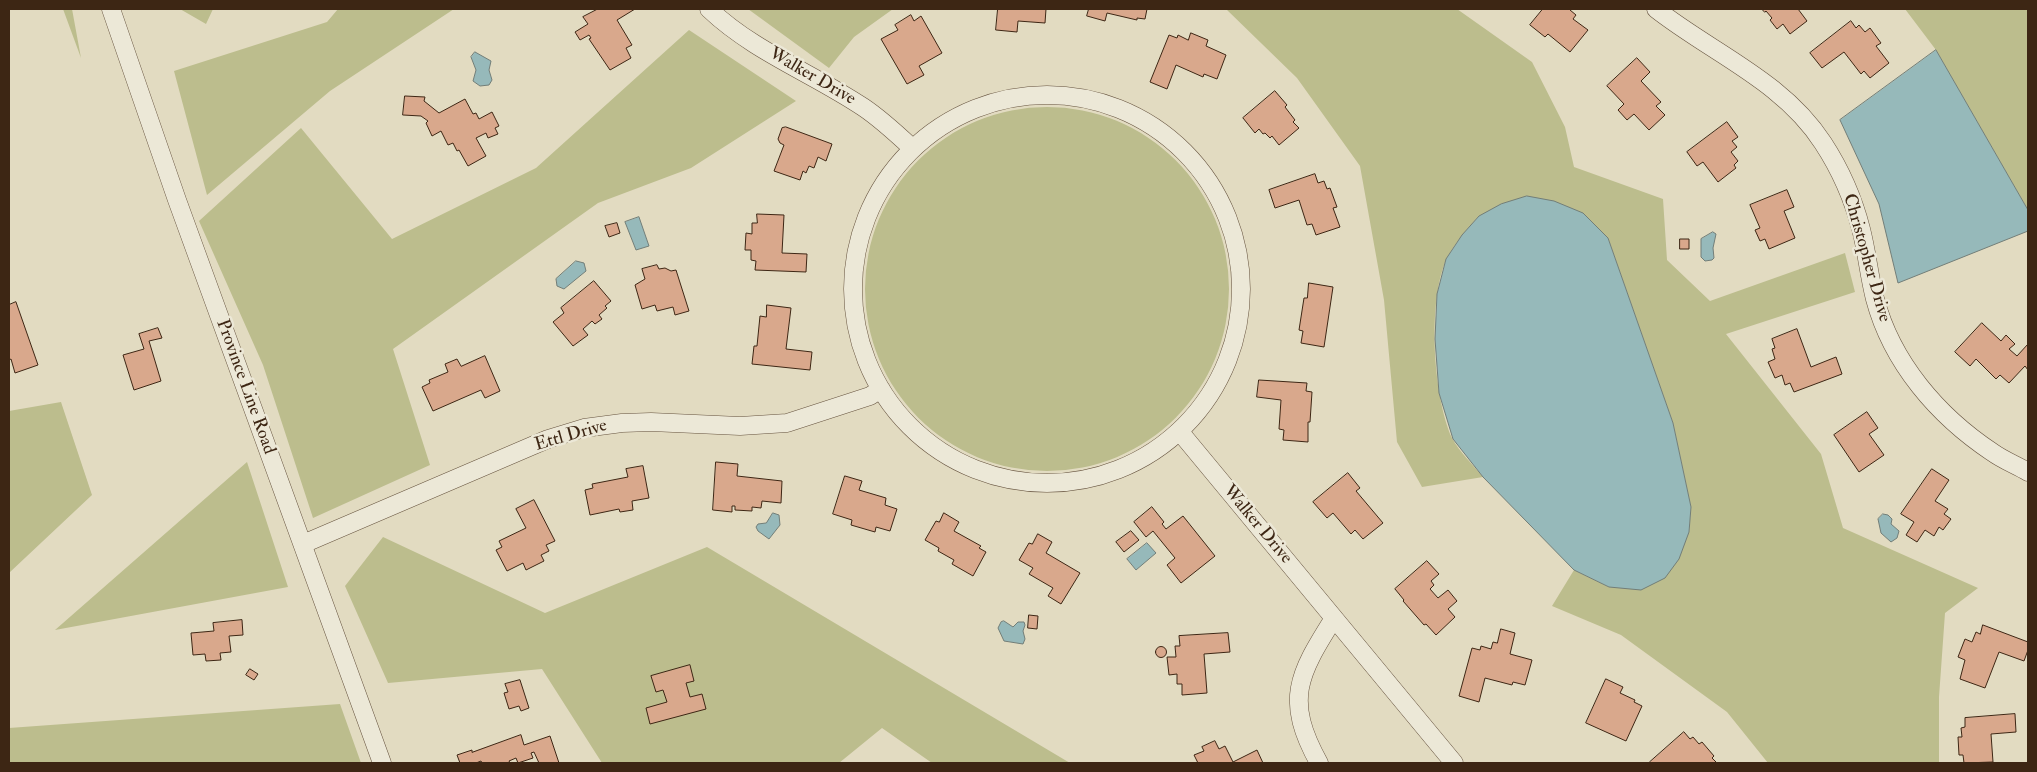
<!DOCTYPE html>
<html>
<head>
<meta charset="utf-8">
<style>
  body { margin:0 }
  #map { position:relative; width:2037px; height:772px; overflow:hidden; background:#e2dbc1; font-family:"IM FELL Double Pica",serif }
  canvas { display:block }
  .frame { position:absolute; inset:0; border:10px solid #3d2614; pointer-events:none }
</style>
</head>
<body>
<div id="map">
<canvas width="2037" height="772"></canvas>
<div class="frame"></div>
</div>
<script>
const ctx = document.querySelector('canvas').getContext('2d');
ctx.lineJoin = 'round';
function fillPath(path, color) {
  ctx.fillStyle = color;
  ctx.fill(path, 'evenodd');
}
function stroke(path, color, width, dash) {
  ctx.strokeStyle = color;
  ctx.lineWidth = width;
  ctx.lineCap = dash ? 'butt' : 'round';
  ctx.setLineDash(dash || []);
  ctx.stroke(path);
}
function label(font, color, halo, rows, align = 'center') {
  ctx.font = font + ' "IM FELL Double Pica",serif';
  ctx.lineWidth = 5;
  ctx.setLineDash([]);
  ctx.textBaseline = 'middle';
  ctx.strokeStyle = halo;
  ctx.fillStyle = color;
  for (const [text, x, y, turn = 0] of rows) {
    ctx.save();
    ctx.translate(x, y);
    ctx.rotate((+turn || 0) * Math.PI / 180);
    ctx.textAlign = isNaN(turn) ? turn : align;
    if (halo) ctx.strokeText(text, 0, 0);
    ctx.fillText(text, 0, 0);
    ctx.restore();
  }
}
fillPath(new Path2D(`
  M63,9H72L81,58Z
  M180,9H213L206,24Z
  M338,9H454L330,91L207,195L174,71L327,22Z
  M748,9H893L854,37L829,68Z
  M1226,9H1457L1532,62L1565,127L1574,167L1663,199L1667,260L1710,301L1845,253L1855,292L1726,334L1821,454L1843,528L1978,588L1945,613L1939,697V763H1768L1727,712L1621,635L1552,606L1574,570L1609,587L1689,532L1691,507L1673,423L1608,238L1583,213L1479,216C1467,229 1455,243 1447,258C1427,300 1433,396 1452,438C1459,451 1473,465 1483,477L1422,487L1397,442L1384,300L1360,166L1297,78Z
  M1905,9H2028V210L1936,50Z
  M689,30L796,101L691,168L598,203L393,349L430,465L313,518L263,365L199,221L301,128L392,239L536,168Z
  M865 289a182 182 0 1 1 364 0a182 182 0 1 1-364 0Z
  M61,402L92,495L9,573V411Z
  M247,462L288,587L55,630Z
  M383,537L545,613L707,547L1070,763H932L882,728L839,763H602L542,669L388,683L345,586Z
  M340,704L361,763H9V728Z`), '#bcbd8d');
const water = new Path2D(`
  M1936,50L2028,210V231L1898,283L1879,204L1840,120Z
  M475,52L491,61L489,70L492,80L489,85L480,86L473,81L476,70L471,57Z
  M1527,196L1554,201L1583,213L1608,238L1673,423L1691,507L1689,532L1679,559L1665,578L1641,590L1609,587L1574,570L1483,477L1453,439L1439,393L1435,339L1437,294L1446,259L1462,235L1479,216L1501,204Z
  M639,217L649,246L636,250L625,222Z
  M1713,232L1716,234L1713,248L1714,258L1712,260L1705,261L1701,257V239Z
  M576,261L584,263L586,271L564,289L557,286L556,279Z
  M773,513L779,515L780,525L769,539L758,531L756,527L758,524L766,523Z
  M1883,514L1888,515L1892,519L1891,524L1899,531L1897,538L1891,542L1881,533L1878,519Z
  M1147,543L1156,553L1136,570L1127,559Z
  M1004,621L1013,627L1018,622H1024L1025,625L1023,631L1025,639L1023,644L1004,641L998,628L1001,622Z`);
fillPath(water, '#96b9ba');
stroke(water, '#727e78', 1);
const building = new Path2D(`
  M598,9H635L617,20L632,45L626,48L631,58L610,70L589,39L591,38L589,35L580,40L575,32L588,24L583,17Z
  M998,9H1046L1045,23L1018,21L1017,32L996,30Z
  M1089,9H1147L1145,19L1137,18V20L1107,13L1105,21L1087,16Z
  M1543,9H1571L1570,10L1576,15L1573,19L1588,30L1570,52L1548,34L1545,37L1530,25Z
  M1762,9H1798L1807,21L1790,34L1783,24L1777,29L1770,20L1772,18L1766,11L1765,12Z
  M911,15L914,21L921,16L942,53L919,66L924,75L907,84L881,39L898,30L895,25Z
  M1851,21L1856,28L1859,25L1865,32L1870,28L1881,43L1876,46L1889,63L1870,78L1864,71L1861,74L1844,52L1822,68L1810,53Z
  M1191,33L1208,40L1206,46L1226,55L1217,79L1204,74L1203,77L1176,65L1167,89L1150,82L1169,35L1177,38L1178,35L1188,40Z
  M1637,58L1650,72L1641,81L1661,102L1656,106L1665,115L1649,130L1634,114L1627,120L1618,110L1624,104L1607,86Z
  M1275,91L1287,105L1285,107L1295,120L1293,122L1299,128L1279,145L1272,136L1270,138L1265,133L1263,134L1259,129L1255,133L1243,118Z
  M405,96L425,97L424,101L439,113L465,99L473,114L476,113L479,119L492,112L499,126L495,128L498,134L488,138L486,133L476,138L486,156L468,166L459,150L457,151L453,143L448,145L441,131L432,136L426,123L428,121L421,116L403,115Z
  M1727,122L1738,137L1732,141L1737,147L1731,152L1738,161L1734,165L1736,168L1718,182L1703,162L1697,166L1687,152Z
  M786,127L832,144L826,161L818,157L814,168L809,166L806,173L803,171L800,180L774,171L784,145L780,143L778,139L782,128Z
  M1315,174L1318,183L1324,181L1327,189L1330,188L1337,207L1333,208L1340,227L1316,235L1312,224L1307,225L1299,200L1275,208L1269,190Z
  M1787,190L1794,207L1784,211L1795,238L1769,249L1765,239L1760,241L1755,230L1760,228L1750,205Z
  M757,214L784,215L782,253L807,254L806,272L755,270L756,261L751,260V250H745L746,233L752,234V223H757Z
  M617,223L620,233L609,237L605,226Z
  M1680,239H1689V249H1680Z
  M657,265L659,269L665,268L671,271L676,270L689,311L675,315L673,307L657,311L655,305L642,309L635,285L645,279L642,269Z
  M594,281L611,301L605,306L607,308L599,315L602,319L595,324L592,321L583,329L588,335L573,346L553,322L564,313L561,308Z
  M1309,283L1333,287L1324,347L1301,343L1303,331L1299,330L1304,298H1307Z
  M16,302L38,365L15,373L11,359L9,360V305Z
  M767,305L791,308L786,349L812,352L810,370L752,364L754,346H757L760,316L766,317Z
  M1982,323L2001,341L2006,335L2015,344L2009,349L2017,356L2028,344V370L2025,366L2009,383L2000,375L1996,379L1976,359L1970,366L1955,352Z
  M158,328L162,338L149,341L161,381L134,390L123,355L144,349L139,334Z
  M1797,329L1811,367L1836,357L1842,374L1794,392L1790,383L1785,385L1782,375L1775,378L1768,362L1775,359L1772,349L1775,348L1772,339Z
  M485,356L500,391L485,398L481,390L433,411L422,387L430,383L429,380L448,372L445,364L457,359L461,366Z
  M1259,380L1307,383L1306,391L1312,392L1310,422H1308V442L1283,440L1284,430L1279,429L1281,400L1257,397Z
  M1867,412L1878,428L1869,434L1884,455L1859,472L1834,435Z
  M716,462L738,464L737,476L782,481L781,503L762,501L761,508L752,507V511L735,510V506H732V512L713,510Z
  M643,466L649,498L632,501L633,510L620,512L619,509L590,515L585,490L593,488L592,484L628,477L626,469Z
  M1932,469L1949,480L1935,501L1948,509L1944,514L1951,519L1943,530L1939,527L1934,536L1925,530L1917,542L1906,535L1914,522L1901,514Z
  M1348,473L1360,488L1356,491L1383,523L1363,539L1355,530L1351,534L1333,513L1327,518L1313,502Z
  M845,476L862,481L859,490L886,498L885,505L897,509L890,531L876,527L875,532L851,525L852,520L833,514Z
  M534,500L555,541L546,545L549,551L541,555L544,561L526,570L523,563L507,571L496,550L502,547L499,541L526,528L516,509Z
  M1152,507L1164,522L1162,524L1166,529L1183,516L1215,556L1181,583L1167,565L1175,558L1153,531L1146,537L1134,522Z
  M944,513L959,522L954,531L981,546L979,548L986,552L973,576L952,564L954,560L938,551L939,548L925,540L936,521L939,522Z
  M1131,531L1139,540L1124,552L1116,542Z
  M1038,534L1052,542L1046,553L1080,573L1061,604L1048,596L1053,588L1029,574L1033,568L1019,560L1029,543L1032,544Z
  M1427,561L1439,574L1431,581L1434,585L1430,589L1438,598L1448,590L1457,601L1448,609L1455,617L1436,635L1426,624L1424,625L1403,601L1404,600L1395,589Z
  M1029,615L1038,616L1037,629L1028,628Z
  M242,620L243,635L229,636L231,652L220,653L221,660L206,661L205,654L193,655L191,633L214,631L213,623Z
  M1983,625L2028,642V650L2024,661L1999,652L1985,688L1960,679L1965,660L1958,657L1965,639L1972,642L1976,632L1980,634Z
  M1501,629L1515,633L1510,654L1532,660L1525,685L1513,682L1512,685L1485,678L1479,702L1459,696L1472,648L1480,650L1481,646L1491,649L1493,642L1497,643Z
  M1228,633L1230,652L1204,654L1207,693L1182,695V684H1177V674L1169,675L1167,657H1176L1175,646H1180L1179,636Z
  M1155.5 652a5.5 5.5 0 1 1 11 0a5.5 5.5 0 1 1-11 0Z
  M690,665L694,681L686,683L690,697L702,694L706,709L650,724L646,708L667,702L663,690L656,692L651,676Z
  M250,669L258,674L254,680L246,675Z
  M1606,679L1623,687L1620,693L1635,700L1634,702L1642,706L1626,741L1586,723Z
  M520,680L529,708L521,711L519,706L509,709L504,693L508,692L505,684Z
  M2015,714L2016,732L1991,734L1993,762L1964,763L1963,755H1959L1958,737H1962L1961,728L1965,727V718Z
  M1684,732L1690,739L1693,737L1699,744L1702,742L1714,756L1712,758L1717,763H1651L1650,762Z
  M521,735L524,745L550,736L559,763H539L534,752L531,753L533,758L518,763L516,758L509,761L510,763H482L481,761L476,763H460L457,755L472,750V752Z
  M1215,741L1219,749L1225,746L1233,762L1257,750L1263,763H1198L1194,755L1204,751L1202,747Z`);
fillPath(building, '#d9a88c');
stroke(building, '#3d2614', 1);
const street = new Path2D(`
  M111,9L177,200L382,763
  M709,9C753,51 812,73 863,107C881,119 897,134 912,148
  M1656,9C1712,53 1783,81 1823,143C1840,169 1853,198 1861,229C1867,252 1869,276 1875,299C1892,363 1938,416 1992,452C2003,460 2016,465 2028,472
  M853 289a194 194 0 1 1 388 0a194 194 0 1 1-388 0Z
  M1180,432L1454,763
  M303,544L548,439L584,428L622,423L651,422L740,426L787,423L870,396L881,389
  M1319,763C1284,700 1298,675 1334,618`);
stroke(street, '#66533f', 19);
stroke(street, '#ece8d7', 18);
label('18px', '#3d2614', '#ece8d7', [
  ["Walker Drive",812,77,30],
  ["Christopher Drive",1866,258,74],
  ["Province Line Road",245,387,70],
  ["Ettl Drive",571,436,-16],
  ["Walker Drive",1257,525,50]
]);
</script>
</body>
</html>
